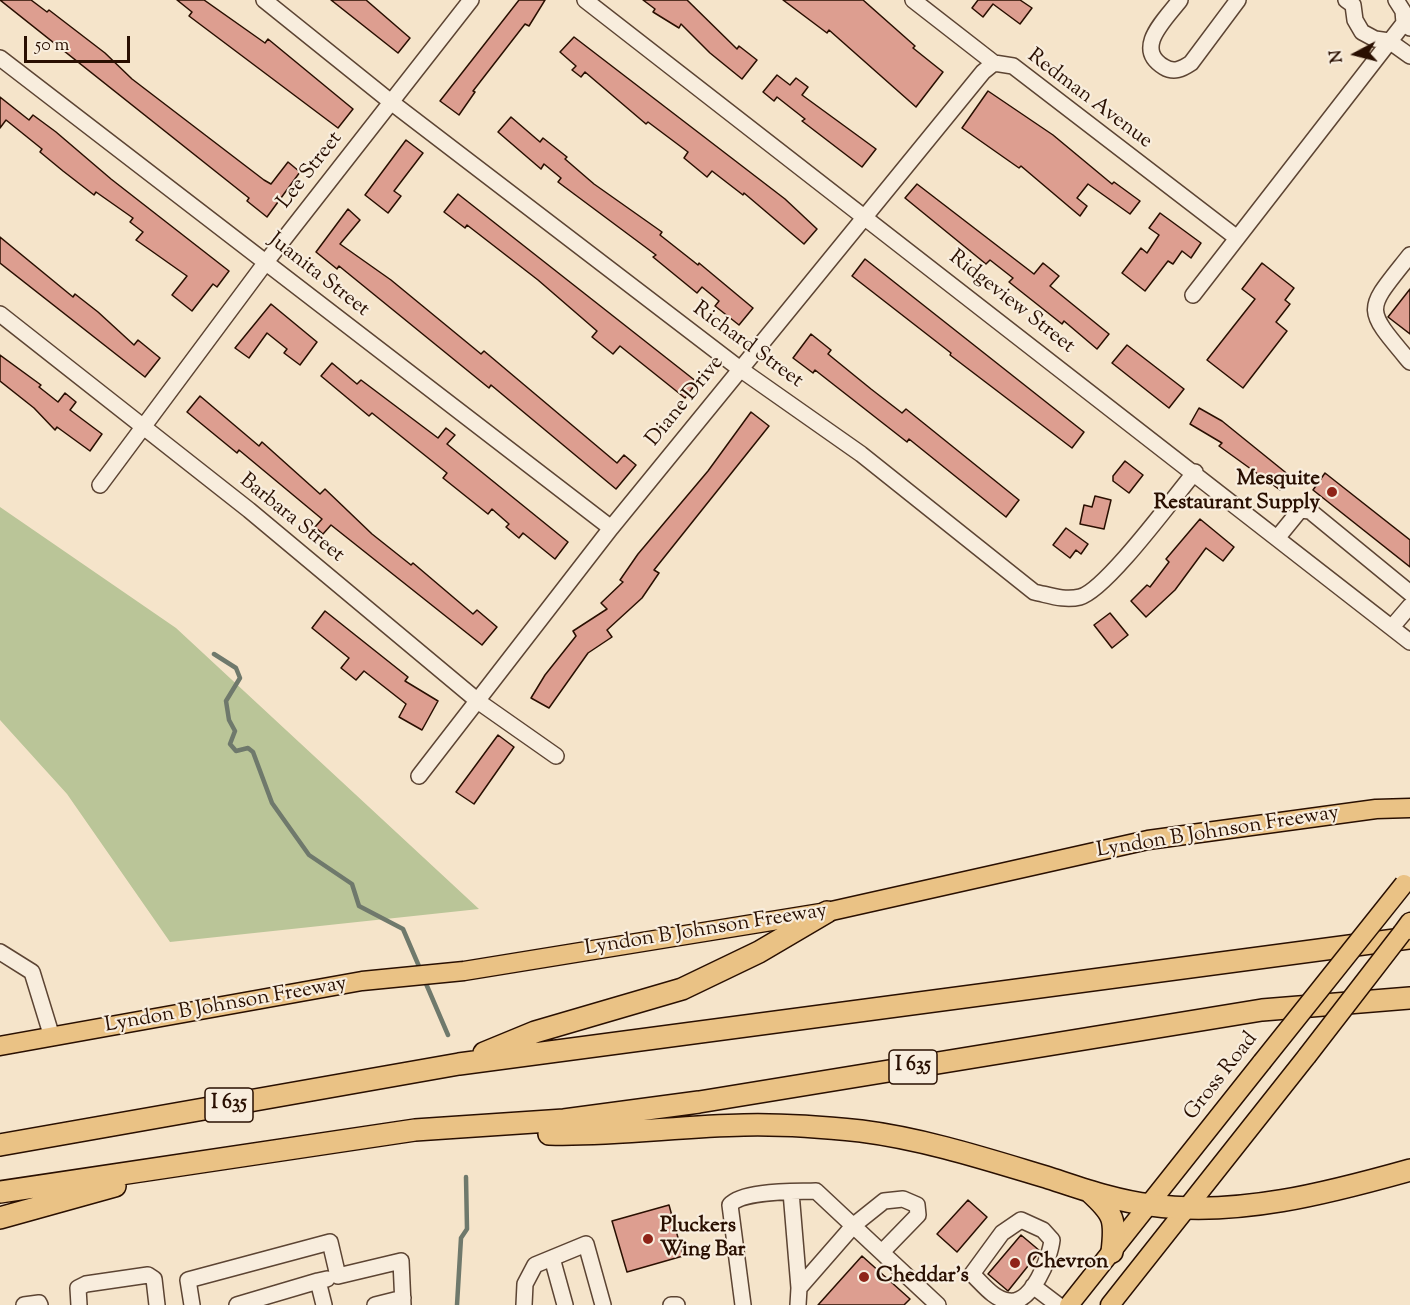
<!DOCTYPE html>
<html>
<head>
<meta charset="utf-8">
<style>
  body { margin:0 }
  #map { position:relative; width:1410px; height:1305px; overflow:hidden; background:#f5e4ca; font-family:"Sorts Mill Goudy",serif }
  canvas { display:block }
  .north { position:absolute; left:1326px; top:24px; width:60px; height:60px; -webkit-text-stroke:4px #f8eddd; paint-order:stroke; rotate:263deg; font-size:16px; font-weight:700; line-height:24px; text-align:center; color:#290f01 }
  .north::after { content:''; display:block; margin:auto; width:21px; height:27px; background:#290f01; clip-path:polygon(50% 0,100% 100%,50% 72%,0 100%) }
  .scale { position:absolute; left:24px; top:36px; width:106px; height:27px; box-sizing:border-box; border:3px solid #290f01; border-top:0; padding-left:8px; font-size:18px; line-height:21px; white-space:nowrap; color:#290f01; -webkit-text-stroke:4px #f8eddd; paint-order:stroke }
</style>
</head>
<body>
<div id="map">
<canvas width="1410" height="1305"></canvas>
<div class="north">N</div>
<div class="scale">50 m</div>
</div>
<script>
const ctx = document.querySelector('canvas').getContext('2d');
ctx.lineJoin = 'round';
function fillPath(path, color) {
  ctx.fillStyle = color;
  ctx.fill(path, 'evenodd');
}
function stroke(path, color, width, dash) {
  ctx.strokeStyle = color;
  ctx.lineWidth = width;
  ctx.lineCap = dash ? 'butt' : 'round';
  ctx.setLineDash(dash || []);
  ctx.stroke(path);
}
function label(font, color, halo, rows, align = 'center') {
  ctx.font = font + ' "Sorts Mill Goudy",serif';
  ctx.lineWidth = 4.5;
  ctx.setLineDash([]);
  ctx.textBaseline = 'middle';
  ctx.strokeStyle = halo;
  ctx.fillStyle = color;
  for (const [text, x, y, turn = 0] of rows) {
    ctx.save();
    ctx.translate(x, y);
    ctx.rotate((+turn || 0) * Math.PI / 180);
    ctx.textAlign = isNaN(turn) ? turn : align;
    if (halo) ctx.strokeText(text, 0, 0);
    ctx.fillText(text, 0, 0);
    ctx.restore();
  }
}
fillPath(new Path2D(`
  M0,507L176,628L479,909L170,942L67,794L0,720Z`), '#bac598');
stroke(new Path2D(`
  M214,654L236,668L240,678L226,701L229,720L235,731L230,744L236,751L248,748L253,752L272,803L309,855L352,884L359,906L403,929L421,971
  M424,979L448,1035
  M457,1305L461,1238L467,1229L466,1177`), '#6f796c', 4.5);
const building = new Path2D(`
  M0,0H31L47,12L49,10L105,53L132,79L264,180L271,184L288,162L300,172L267,217L247,201L249,198Z
  M177,0H204L265,43L268,39L353,109L338,128L189,16L192,12Z
  M331,0H366L410,38L398,53Z
  M519,0H545L529,26L525,24L473,91L475,92L459,115L440,101Z
  M643,0H687L737,49L739,46L757,60L742,79L710,53L681,24L679,28L653,12L655,9Z
  M783,0H863L915,46L913,48L943,72L916,107L829,30L827,33Z
  M978,0H1020L1032,8L1020,24L993,4L983,17L972,8Z
  M574,37L785,199L817,229L804,244L744,193L743,195L712,171L707,177L684,158L688,152L648,122L646,124L585,72L581,77L572,70L576,66L560,52Z
  M777,75L790,85L796,78L808,87L802,95L876,149L862,167L802,121L805,119L777,97L774,101L763,92Z
  M988,91L1053,135L1112,184L1114,182L1140,201L1130,214L1088,184L1077,198L1087,206L1080,216L1021,166L1019,168L962,128Z
  M0,97L29,120L33,115L56,132L111,179L229,271L217,287L213,284L192,311L172,295L187,276L136,240L143,232L130,222L133,218L96,192L94,195L63,171L40,152L42,149L6,120L0,128Z
  M511,117L540,142L543,138L567,157L565,159L594,184L662,232L660,235L698,265L699,263L753,308L739,325L715,306L719,301L702,287L697,293L653,257L656,255L558,182L561,178L544,164L541,169L498,132Z
  M406,140L423,153L394,191L401,196L388,213L365,195Z
  M917,184L1034,274L1043,263L1059,276L1050,286L1109,334L1097,349L1064,321L1062,324L1009,282L1013,278L990,260L986,264L905,198Z
  M458,194L697,382L685,398L620,346L613,354L592,337L597,331L538,280L467,225L465,228L444,212Z
  M348,209L360,220L340,244L391,280L481,354L484,351L617,463L624,455L636,465L616,489L491,385L489,388L339,266L337,269L316,252Z
  M1160,213L1201,243L1191,258L1182,251L1173,264L1168,261L1145,291L1122,273L1141,248L1147,253L1159,235L1149,228Z
  M0,237L73,297L75,294L98,312L134,345L138,340L160,358L145,377L0,263Z
  M865,259L1084,432L1072,448L950,355L951,353L852,276Z
  M1262,263L1294,288L1285,300L1290,304L1276,322L1287,331L1243,388L1207,360L1255,299L1242,289Z
  M1410,289V334L1388,317Z
  M271,304L317,342L300,365L284,353L287,349L267,333L249,358L235,348Z
  M811,334L831,350L828,354L871,389L902,413L906,409L1019,500L1006,517L909,439L907,442L815,370L813,373L793,358Z
  M1127,345L1184,389L1169,408L1112,363Z
  M0,355L41,385L39,387L58,402L65,393L76,402L70,410L102,434L90,451L57,427L55,430L34,408L0,381Z
  M332,363L357,384L361,380L438,438L446,428L455,435L447,444L568,542L555,559L523,533L519,538L506,527L509,524L492,509L488,514L443,478L447,473L372,413L369,416L321,376Z
  M200,396L259,446L262,442L320,494L325,489L372,534L411,565L413,563L473,614L477,610L497,627L482,645L331,525L323,534L315,527L322,519L239,450L237,453L187,412Z
  M1199,408L1222,421L1290,476L1280,490L1219,446L1222,443L1190,424Z
  M751,412L769,426L654,570L659,573L642,598L607,630L612,637L588,653L549,708L531,698L545,675L576,636L573,631L607,609L601,603L623,582L620,580L638,554L708,471Z
  M1125,461L1143,475L1129,493L1113,481V476Z
  M1325,473L1410,540V567L1313,490Z
  M1095,496L1111,500L1104,529L1080,524L1084,505L1092,507Z
  M1200,519L1234,547L1223,561L1206,548L1175,590L1146,617L1131,601L1147,585L1150,587L1169,562L1166,559Z
  M1066,528L1088,544L1081,554L1076,550L1070,558L1053,545Z
  M325,611L408,677L405,681L438,701L422,730L399,717L406,704L364,671L356,680L341,668L349,658L312,628Z
  M1110,613L1128,635L1112,648L1094,625Z
  M498,735L514,747L474,804L456,792Z
  M968,1200L987,1217L957,1252L937,1234Z
  M669,1205L683,1256L627,1272L612,1221Z
  M1021,1235L1040,1251L1008,1291L988,1274Z
  M862,1256L910,1299L904,1305H818Z`);
fillPath(building, '#dd9e90');
stroke(building, '#290f01', 1.5);
const minor = new Path2D(`
  M264,0L391,102L740,369L861,454L1034,592C1049,595 1064,601 1080,597C1106,590 1174,497 1195,472
  M585,0L1410,642
  M913,0L994,63L1013,66L1237,238
  M1180,0C1165,20 1133,48 1164,67C1174,73 1182,69 1191,63L1238,0
  M1346,0L1353,5L1355,20L1362,32L1375,39L1389,41L1410,56
  M1396,0L1403,11L1404,23L1410,28
  M0,58L611,528
  M1410,255C1365,312 1363,306 1410,362
  M1193,295L1404,23
  M0,314L249,510L479,702L556,756
  M100,485L266,262L471,0
  M1278,537L1300,510L1310,511L1410,593
  M1392,627L1410,606
  M419,776L611,528L983,72L994,63
  M0,952L32,972L52,1037
  M791,1192L799,1288
  M1021,1220L1043,1230L1052,1240C1050,1258 1032,1304 1009,1301C994,1300 982,1283 972,1274L1002,1233Z
  M552,1258L565,1305
  M1033,1286L1058,1305
  M24,1305L39,1303L40,1305
  M79,1305L78,1288L86,1284L148,1275L154,1279L157,1305
  M192,1305L188,1280L330,1242L338,1276L401,1261L403,1305
  M237,1305L318,1281
  M324,1305L318,1281L327,1279
  M375,1305L403,1298
  M524,1305L525,1284L535,1265L586,1244L603,1305
  M671,1305H677
  M743,1305L730,1205C743,1190 796,1192 816,1191L938,1305
  M798,1305L799,1288L854,1225L884,1201L903,1199L917,1205L918,1215L883,1251`);
const major = new Path2D(`
  M1402,933L1410,922
  M0,1046L362,981L464,971L827,912L1148,840L1376,809L1410,808
  M1069,1305L1262,1062
  M1110,1305L1307,1056`);
const highway = new Path2D(`
  M484,1053L535,1032L682,989L759,952L827,912
  M549,1134C614,1136 679,1126 744,1125C783,1124 822,1127 861,1131C924,1139 986,1159 1046,1177C1080,1188 1115,1201 1151,1205C1237,1217 1328,1193 1410,1170
  M0,1145L459,1064L1410,938
  M0,1192L415,1130L564,1120L699,1102L1262,1010L1410,998
  M1090,1192C1114,1214 1116,1219 1112,1252
  M0,1218L115,1186`);
stroke(minor, '#5c4433', 18);
stroke(major, '#290f01', 21);
stroke(highway, '#290f01', 24);
stroke(minor, '#f8eddd', 15);
stroke(major, '#eac285', 18);
stroke(highway, '#eac285', 21);
const majorBridge = new Path2D(`
  M1307,1056L1402,933
  M1262,1062L1404,884`);
stroke(majorBridge, '#290f01', 21, []);
stroke(majorBridge, '#eac285', 18);
for (const [x, y, r, color] of [
  [1332,492,6,"#8f2418"],
  [648,1239,6,"#8f2418"],
  [1015,1263,6,"#8f2418"],
  [864,1277,6,"#8f2418"]
]) {
  const dot = new Path2D();
  dot.arc(x, y, r, 0, 2 * Math.PI);
  ctx.fillStyle = color;
  ctx.fill(dot);
  stroke(dot, '#f8eddd', 2);
}
for (const [x, y, w] of [
  [913,1067,48],
  [229,1105,48]
]) {
  const box = new Path2D();
  box.roundRect(x - w / 2, y - 17, w, 34, 4.5);
  ctx.fillStyle = '#f8eddd';
  ctx.fill(box);
  stroke(box, '#290f01', 1.5);
}
label('bold 20px', '#290f01', null, [
  ["I 635",913,1067],
  ["I 635",229,1105]
]);
label('21px', '#290f01', '#f8eddd', [
  ["Redman Avenue",1089,100,37],
  ["Lee Street",311,171,-52],
  ["Juanita Street",318,276,38],
  ["Ridgeview Street",1011,303,38],
  ["Richard Street",747,346,36],
  ["Diane Drive",686,402,-51],
  ["Barbara Street",291,519,39],
  ["Lyndon B Johnson Freeway",1218,833,-9],
  ["Lyndon B Johnson Freeway",706,931,-9],
  ["Lyndon B Johnson Freeway",226,1006,-10],
  ["Gross Road",1222,1077,-52]
]);
label('bold 21px', '#290f01', '#f8eddd', [
  ["Mesquite",1320,480,"right"],
  ["Restaurant Supply",1320,504,"right"],
  ["Pluckers",660,1227],
  ["Wing Bar",660,1251],
  ["Chevron",1027,1263],
  ["Cheddar's",876,1277]
], 'left');
</script>
</body>
</html>
